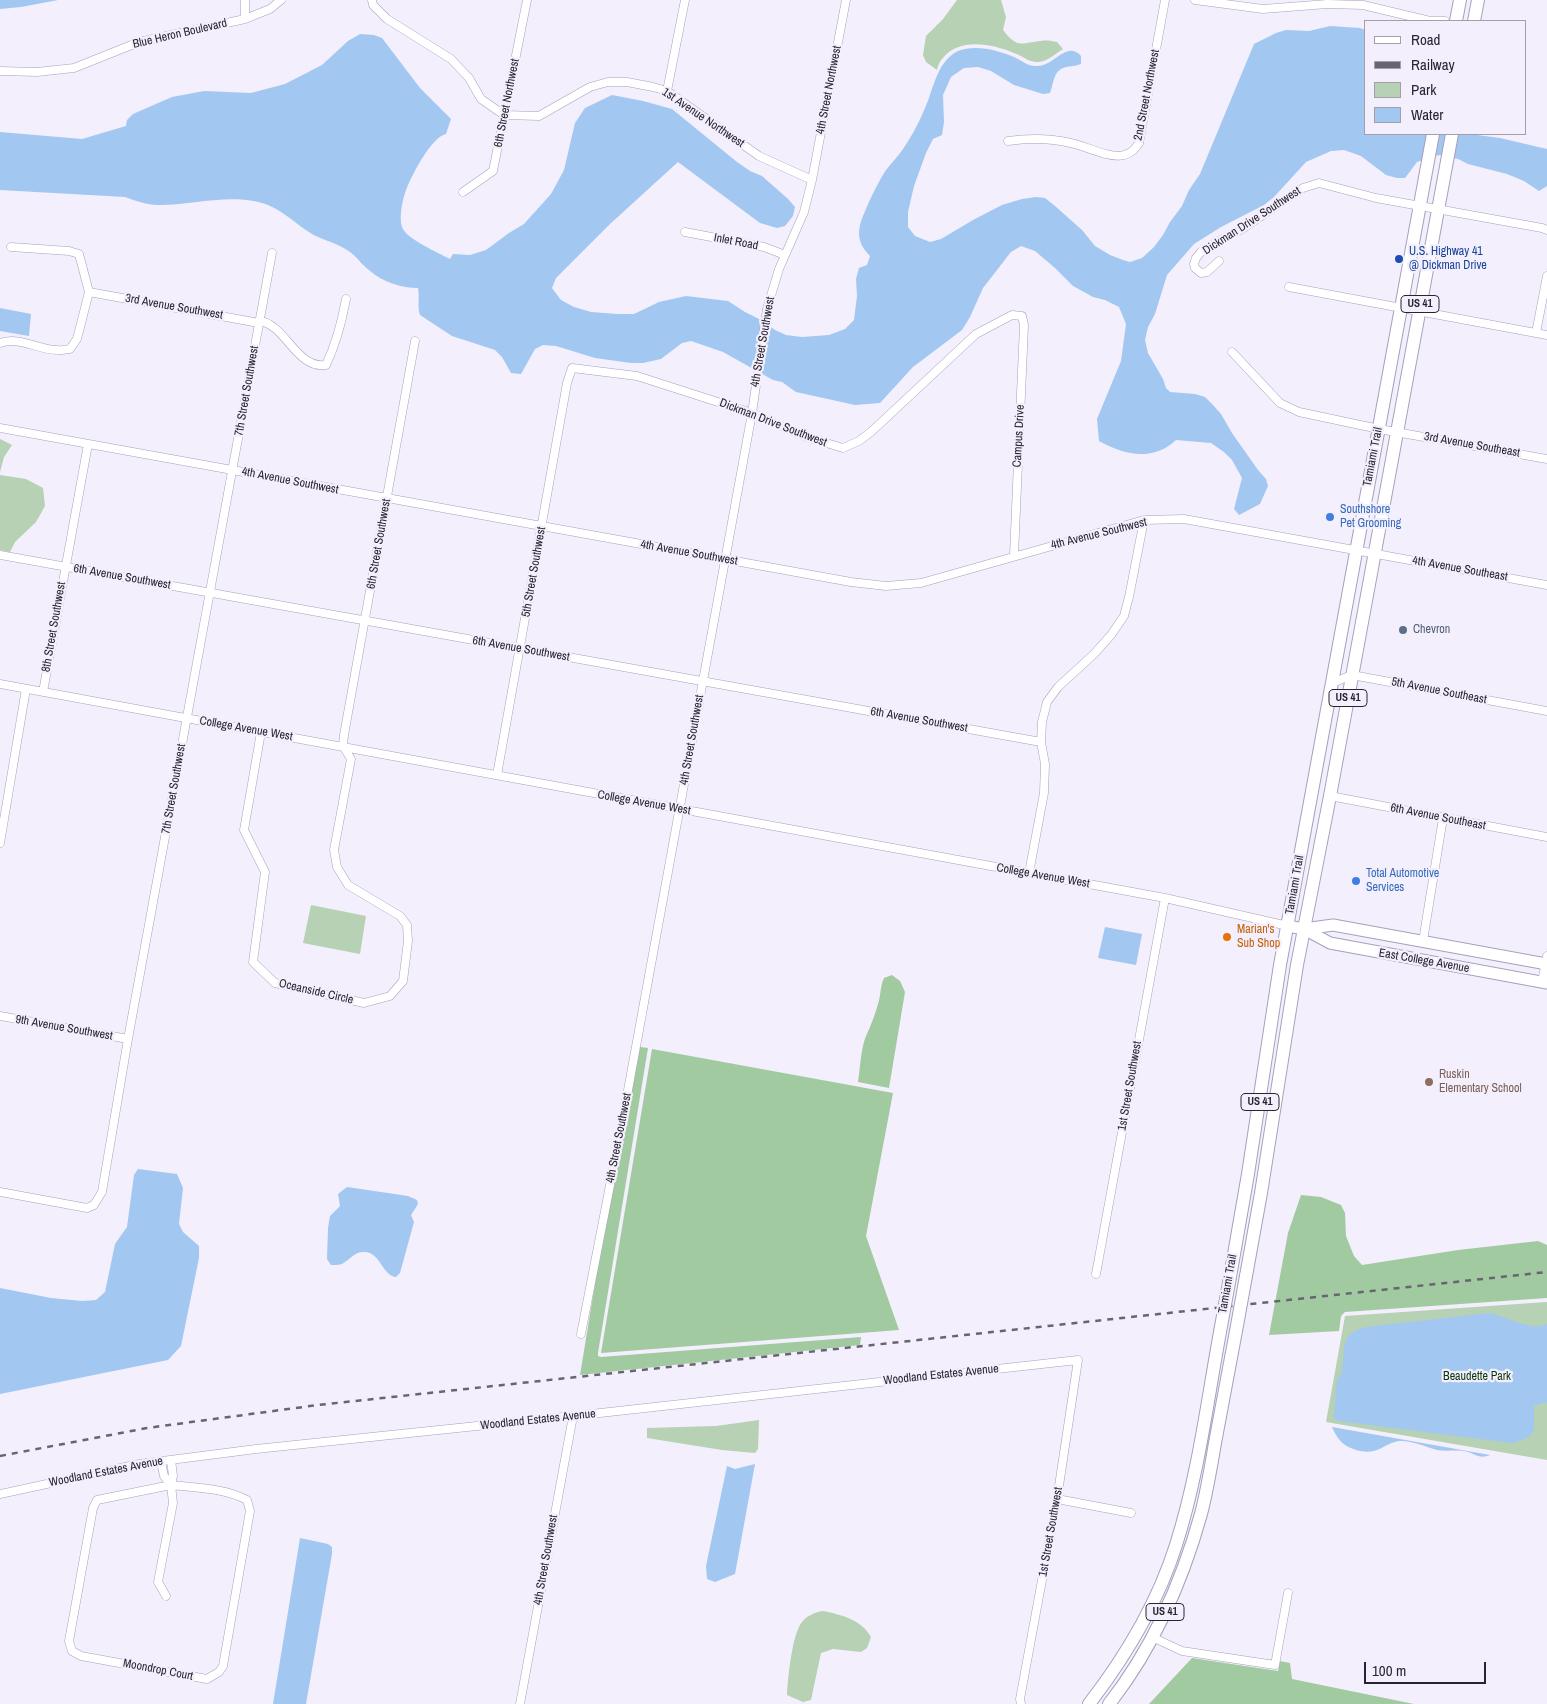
<!DOCTYPE html>
<html>
<head>
<meta charset="utf-8">
<style>
  body { margin:0 }
  #map { position:relative; width:1547px; height:1704px; overflow:hidden; background:#f3effc; font-family:"Archivo Narrow",sans-serif }
  canvas { display:block }
  .legend { position:absolute; left:1364px; top:20px; width:162px; height:115px; box-sizing:border-box; background:#f3effc; border:1px solid #a29eaa; margin:0; padding:6px 9px; list-style:none; font-size:15px; color:#282530 }
  .legend li { display:flex; align-items:center; gap:10px; height:25px }
  .legend b { width:25px; border:1px solid #a29eaa }
  .scale { position:absolute; left:1364px; top:1662px; width:122px; height:22px; box-sizing:border-box; border:2px solid #282530; border-top:0; padding-left:6px; font-size:15px; line-height:18px; white-space:nowrap; color:#282530; -webkit-text-stroke:4px #f3effc; paint-order:stroke }
</style>
</head>
<body>
<div id="map">
<canvas width="1547" height="1704"></canvas>
<ul class="legend">
<li><b style="height:6px;background:#fff"></b>Road</li>
<li><b style="height:6px;background:#686571"></b>Railway</li>
<li><b style="height:14px;background:#b6d1b4"></b>Park</li>
<li><b style="height:14px;background:#a2c7f1"></b>Water</li>
</ul>
<div class="scale">100 m</div>
</div>
<script>
const ctx = document.querySelector('canvas').getContext('2d');
ctx.lineJoin = 'round';
function fillPath(path, color) {
  ctx.fillStyle = color;
  ctx.fill(path, 'evenodd');
}
function stroke(path, color, width, dash) {
  ctx.strokeStyle = color;
  ctx.lineWidth = width;
  ctx.lineCap = dash ? 'butt' : 'round';
  ctx.setLineDash(dash || []);
  ctx.stroke(path);
}
function label(font, color, halo, rows, align = 'center') {
  ctx.font = font + ' "Archivo Narrow",sans-serif';
  ctx.lineWidth = 4.5;
  ctx.setLineDash([]);
  ctx.textBaseline = 'middle';
  ctx.strokeStyle = halo;
  ctx.fillStyle = color;
  for (const [text, x, y, turn = 0] of rows) {
    ctx.save();
    ctx.translate(x, y);
    ctx.rotate((+turn || 0) * Math.PI / 180);
    ctx.textAlign = isNaN(turn) ? turn : align;
    if (halo) ctx.strokeText(text, 0, 0);
    ctx.fillText(text, 0, 0);
    ctx.restore();
  }
}
fillPath(new Path2D(`
  M957,0H1001L1006,17L1003,30C1018,49 1020,43 1041,41C1046,40 1052,41 1057,42L1063,49C1055,54 1048,61 1039,62C1029,63 1023,56 1014,53C992,44 959,37 942,59C939,62 938,66 937,70L926,62L923,55L926,36L943,19Z
  M0,439L12,445L4,457L0,472Z
  M0,475L26,479L43,488L45,506L36,522L15,542L10,552L0,550Z
  M311,905L366,916L360,954L303,943Z
  M1547,1302V1460L1326,1422L1345,1316Z
  M759,1420L758,1449L755,1453L722,1450L647,1438V1428L716,1426Z
  M822,1611C840,1614 862,1620 871,1637L867,1648L861,1652L833,1649L821,1653L811,1700L803,1702L787,1695C788,1678 792,1634 802,1622C808,1615 814,1613 822,1611Z`), '#b6d1b4');
fillPath(new Path2D(`
  M892,975L900,981L905,992L889,1088L858,1082C860,1070 861,1047 866,1036C871,1025 875,1015 878,1004C881,995 880,987 884,978Z
  M640,1047L648,1048L598,1353V1356L601,1357L861,1337L860,1345L580,1375L596,1278Z
  M652,1049L893,1093L866,1236L899,1330L601,1353Z
  M1301,1195L1321,1197L1341,1205L1345,1213L1346,1236L1354,1256L1362,1265L1458,1250L1538,1241L1547,1245V1298L1345,1312L1341,1316L1339,1331L1269,1335L1288,1233Z
  M1192,1658L1278,1671L1280,1661L1290,1663L1292,1679L1414,1704H1149Z`), '#a2caa1');
fillPath(new Path2D(`
  M0,0H58L21,7L0,9Z
  M1330,26L1360,28L1366,30V134H1470L1500,138L1547,149V186L1539,191L1524,181L1507,174L1468,164L1458,159L1439,155L1417,162L1405,178H1397L1386,175L1361,156L1344,150L1331,151L1306,162L1274,197L1264,205L1221,227L1194,244L1167,275L1155,314L1148,327L1145,340L1148,353L1163,379L1166,388L1170,392L1195,394L1205,397L1213,405L1221,414L1232,433L1258,470L1266,479L1268,486L1260,504L1239,515L1234,509L1242,478L1232,460L1224,452L1211,443L1176,440C1152,462 1125,455 1099,441L1097,419L1121,361L1126,324L1119,307L1105,300L1093,297L1073,286L1055,268L1035,251L1021,246L1011,252L983,288L970,317L962,330L913,367L880,403L855,405L796,392L782,382L773,380L723,352L691,341L682,343L661,359L643,363H631L595,358L556,346L543,345L535,349L521,374L511,373L502,357L495,350L452,336L420,315C417,306 420,298 418,288C402,288 382,282 369,270C362,265 357,257 350,252C338,243 325,241 312,234C297,225 285,212 268,205C234,192 194,205 158,205C147,205 136,201 125,197L0,190V132L82,139L126,126L127,120L133,114L172,97L204,91L251,93L285,84L322,65L348,41L360,34L374,35L382,38L420,88L451,119L446,134C431,137 410,178 405,193C402,202 399,218 402,227C406,239 439,253 450,259L453,254L470,255L486,250L509,233L524,224L551,194L564,170L575,123L585,108L612,95L643,101L672,109L737,162L750,171L762,176L788,199L795,207L793,216L785,226L777,228L760,223L678,162L610,224L556,278L552,288L561,300L574,307L591,312L617,314H634L659,302L686,296L728,301L745,312L761,320L775,330L786,335L802,337L829,335L845,329L854,320L857,296L856,279L859,268L867,265L870,256C861,247 857,238 860,225C864,211 878,182 886,170C893,161 901,153 907,143C916,129 923,114 929,98C935,81 940,60 958,51C975,44 998,50 1014,57C1023,61 1028,67 1038,66C1054,66 1067,40 1081,56V64C1075,66 1071,66 1066,67C1053,70 1054,83 1050,93L1043,94L1014,85L991,71L978,67L964,68L951,77L943,95L944,122L942,135L933,139L926,153L914,186L908,212V227L915,236L930,242L941,239L973,220L1002,205L1022,199L1036,197L1045,198L1055,206L1082,230L1095,246L1110,255L1123,260L1130,262L1142,258L1154,247L1163,235L1170,222L1182,206L1189,190L1200,174L1254,44L1276,33L1286,30L1309,31Z
  M0,308L31,314L29,336L0,331Z
  M1105,927L1142,934L1136,965L1098,958Z
  M138,1169L177,1174L183,1188L179,1224L183,1232L199,1246V1258L181,1346L168,1360L0,1394V1288L51,1298L82,1301L96,1300L105,1292L115,1244L127,1227L134,1175Z
  M347,1187L408,1196L417,1200L418,1204L411,1215L414,1222L400,1273L396,1277C381,1275 381,1251 363,1252C355,1252 349,1260 342,1264C339,1265 335,1265 331,1265L327,1259L328,1228L330,1216L340,1206L338,1194Z
  M1488,1313C1506,1316 1531,1332 1547,1324V1404L1545,1402L1534,1406C1533,1430 1540,1436 1512,1443L1346,1422L1334,1419L1337,1379L1342,1373L1344,1348L1347,1338L1355,1331L1366,1327Z
  M1332,1427L1490,1455C1480,1459 1477,1455 1468,1452C1458,1449 1447,1452 1437,1450C1426,1447 1416,1442 1403,1441C1385,1440 1381,1457 1356,1450C1343,1446 1337,1439 1332,1427Z
  M755,1464L735,1574L715,1582L707,1579L706,1566L727,1466L735,1469Z
  M300,1538L328,1544L332,1547V1554L306,1704H273Z`), '#a2c7f1');
const street = new Path2D(`
  M245,0V19
  M372,0L373,5L387,19L451,59L469,78L481,99L504,115L539,116L590,87L608,82H627L653,87L667,91L759,156L812,180
  M1195,0L1263,9L1327,4L1363,5L1430,21H1445
  M0,71L37,72L74,68L139,42L245,19L270,9L281,0
  M667,91L685,0
  M1008,141C1030,138 1049,138 1071,143C1086,146 1110,159 1124,155C1132,153 1135,149 1139,143L1165,0
  M463,192L493,171L527,0
  M685,232L764,247L785,255
  M11,247L69,251L79,254L89,292
  M1219,261L1207,272L1201,273L1195,268L1194,264L1196,258L1201,252L1217,242L1242,229L1303,188L1319,183L1376,198L1542,228L1547,230
  M1289,287L1547,335
  M89,292L259,323
  M260,321C286,325 296,369 326,365C336,344 342,321 346,299
  M1536,333L1547,276
  M0,343C20,336 38,350 57,350C61,351 66,349 70,349L77,339L89,292
  M1232,352L1280,403L1299,412L1379,429L1547,459
  M0,428L851,582L886,586L921,583L1144,520L1184,519L1547,585
  M0,555L1041,742
  M1332,683L1352,675L1547,711
  M0,684L1165,898L1288,926
  M43,692L88,444
  M261,732L244,830L265,872L253,962L275,983L364,1003L390,996L403,981L408,941L407,925L400,916L348,885L337,867L334,850L351,759L343,746L344,735L415,341
  M497,775L567,383L572,368L637,376L752,413L806,437L843,448L859,441L872,431L976,334L1012,315L1022,316L1024,325L1014,555
  M1330,796L1547,837
  M0,843L26,689
  M1029,873L1044,793L1045,764L1041,742L1042,722L1047,702L1058,687L1094,654L1111,635L1124,616L1129,597L1144,520
  M1423,941L1443,818
  M1542,982L1547,956
  M0,1016L128,1039
  M0,1192L87,1208L94,1205L102,1192L128,1039L272,253
  M1096,1274L1165,898
  M581,1334L620,1134L752,413L767,309L779,269L804,212L812,180L846,0
  M161,1462L164,1476L171,1485C197,1488 224,1488 247,1500L250,1511L223,1666L219,1672L207,1679L81,1656L72,1651L69,1641L93,1508L97,1500L171,1485
  M0,1494L139,1464L256,1449L573,1416L1078,1360L1057,1499L1020,1699L1021,1704
  M1057,1499L1131,1513
  M166,1596L158,1582L173,1503L171,1485L173,1476L171,1460
  M1152,1637L1182,1651L1275,1665L1288,1593
  M520,1704L573,1416`);
const secondary = new Path2D(`
  M1288,926L1304,929L1330,943L1547,983
  M1304,929L1333,925L1547,964`);
const primary = new Path2D(`
  M1456,21L1460,0
  M1474,21L1478,0
  M1246,1276L1261,1193L1297,965L1330,796L1452,134
  M1230,1277L1248,1174L1280,965L1433,134
  M1089,1704C1126,1656 1158,1602 1176,1545C1198,1476 1207,1403 1220,1332
  M1109,1704C1153,1648 1182,1582 1201,1514C1207,1491 1211,1467 1215,1443C1222,1406 1229,1369 1236,1331`);
stroke(street, '#a89fbd', 9);
stroke(secondary, '#a89fbd', 13);
stroke(primary, '#a89fbd', 14);
stroke(street, '#fff', 8);
stroke(secondary, '#fff', 11);
stroke(primary, '#fff', 12);
stroke(new Path2D(`
  M0,1456L147,1428L318,1405L1547,1272`), '#686571', 2.5, [6, 6]);
const primaryBridge = new Path2D(`
  M1236,1331L1246,1276
  M1220,1332L1230,1277`);
stroke(primaryBridge, '#a89fbd', 14, []);
stroke(primaryBridge, '#fff', 12);
for (const [x, y, r, color] of [
  [1399,259,5,"#1a4fb4"],
  [1330,517,5,"#3f7fe0"],
  [1403,630,5,"#5c6f8a"],
  [1356,881,5,"#3f7fe0"],
  [1227,937,5,"#e8710a"],
  [1429,1082,5,"#8d6e63"]
]) {
  const dot = new Path2D();
  dot.arc(x, y, r, 0, 2 * Math.PI);
  ctx.fillStyle = color;
  ctx.fill(dot);
  stroke(dot, '#f3effc', 2);
}
for (const [x, y, w] of [
  [1420,304,38],
  [1348,698,38],
  [1260,1102,38],
  [1165,1612,38]
]) {
  const box = new Path2D();
  box.roundRect(x - w / 2, y - 8.5, w, 17, 4);
  ctx.fillStyle = '#f3effc';
  ctx.fill(box);
  stroke(box, '#282530', 1);
}
label('bold 11px', '#282530', null, [
  ["US 41",1420,304],
  ["US 41",1348,698],
  ["US 41",1260,1102],
  ["US 41",1165,1612]
]);
label('12px', '#282530', '#f3effc', [
  ["Blue Heron Boulevard",180,34,-13],
  ["4th Street Northwest",829,90,-79],
  ["2nd Street Northwest",1147,95,-79],
  ["6th Street Northwest",507,103,-79],
  ["1st Avenue Northwest",703,118,34],
  ["Dickman Drive Southwest",1252,221,-33],
  ["Inlet Road",736,242,11],
  ["3rd Avenue Southwest",174,307,10],
  ["4th Street Southwest",763,342,-80],
  ["7th Street Southwest",247,391,-80],
  ["Dickman Drive Southwest",773,423,21],
  ["Campus Drive",1019,436,-87],
  ["3rd Avenue Southeast",1472,445,10],
  ["Tamiami Trail",1373,457,-79],
  ["4th Avenue Southwest",290,481,11],
  ["4th Avenue Southwest",1099,534,-14],
  ["6th Street Southwest",379,544,-80],
  ["4th Avenue Southwest",689,553,10],
  ["4th Avenue Southeast",1460,569,10],
  ["5th Street Southwest",534,572,-80],
  ["6th Avenue Southwest",122,577,10],
  ["8th Street Southwest",54,627,-80],
  ["6th Avenue Southwest",521,649,10],
  ["5th Avenue Southeast",1439,691,11],
  ["6th Avenue Southwest",919,720,10],
  ["College Avenue West",246,729,10],
  ["4th Street Southwest",692,740,-80],
  ["7th Street Southwest",174,789,-80],
  ["College Avenue West",644,803,10],
  ["6th Avenue Southeast",1438,817,11],
  ["College Avenue West",1043,876,10],
  ["Tamiami Trail",1295,885,-80],
  ["East College Avenue",1424,961,10],
  ["Oceanside Circle",316,992,13],
  ["9th Avenue Southwest",64,1028,10],
  ["1st Street Southwest",1130,1086,-80],
  ["4th Street Southwest",619,1138,-79],
  ["Tamiami Trail",1228,1284,-80],
  ["Woodland Estates Avenue",941,1375,-6],
  ["Woodland Estates Avenue",538,1420,-6],
  ["Woodland Estates Avenue",106,1472,-11],
  ["1st Street Southwest",1051,1532,-80],
  ["4th Street Southwest",546,1560,-80],
  ["Moondrop Court",158,1670,11]
]);
label('12px', '#164399', '#f3effc', [
  ["U.S. Highway 41",1409,252],
  ["@ Dickman Drive",1409,266]
], 'left');
label('12px', '#366cbe', '#f3effc', [
  ["Southshore",1340,510],
  ["Pet Grooming",1340,524],
  ["Total Automotive",1366,874],
  ["Services",1366,888]
], 'left');
label('12px', '#4e5e75', '#f3effc', [
  ["Chevron",1413,630]
], 'left');
label('12px', '#c56008', '#f3effc', [
  ["Marian's",1237,930],
  ["Sub Shop",1237,944]
], 'left');
label('12px', '#785e54', '#f3effc', [
  ["Ruskin",1439,1075],
  ["Elementary School",1439,1089]
], 'left');
label('12px', '#0a350d', '#f3effc', [
  ["Beaudette Park",1477,1377]
]);
</script>
</body>
</html>
